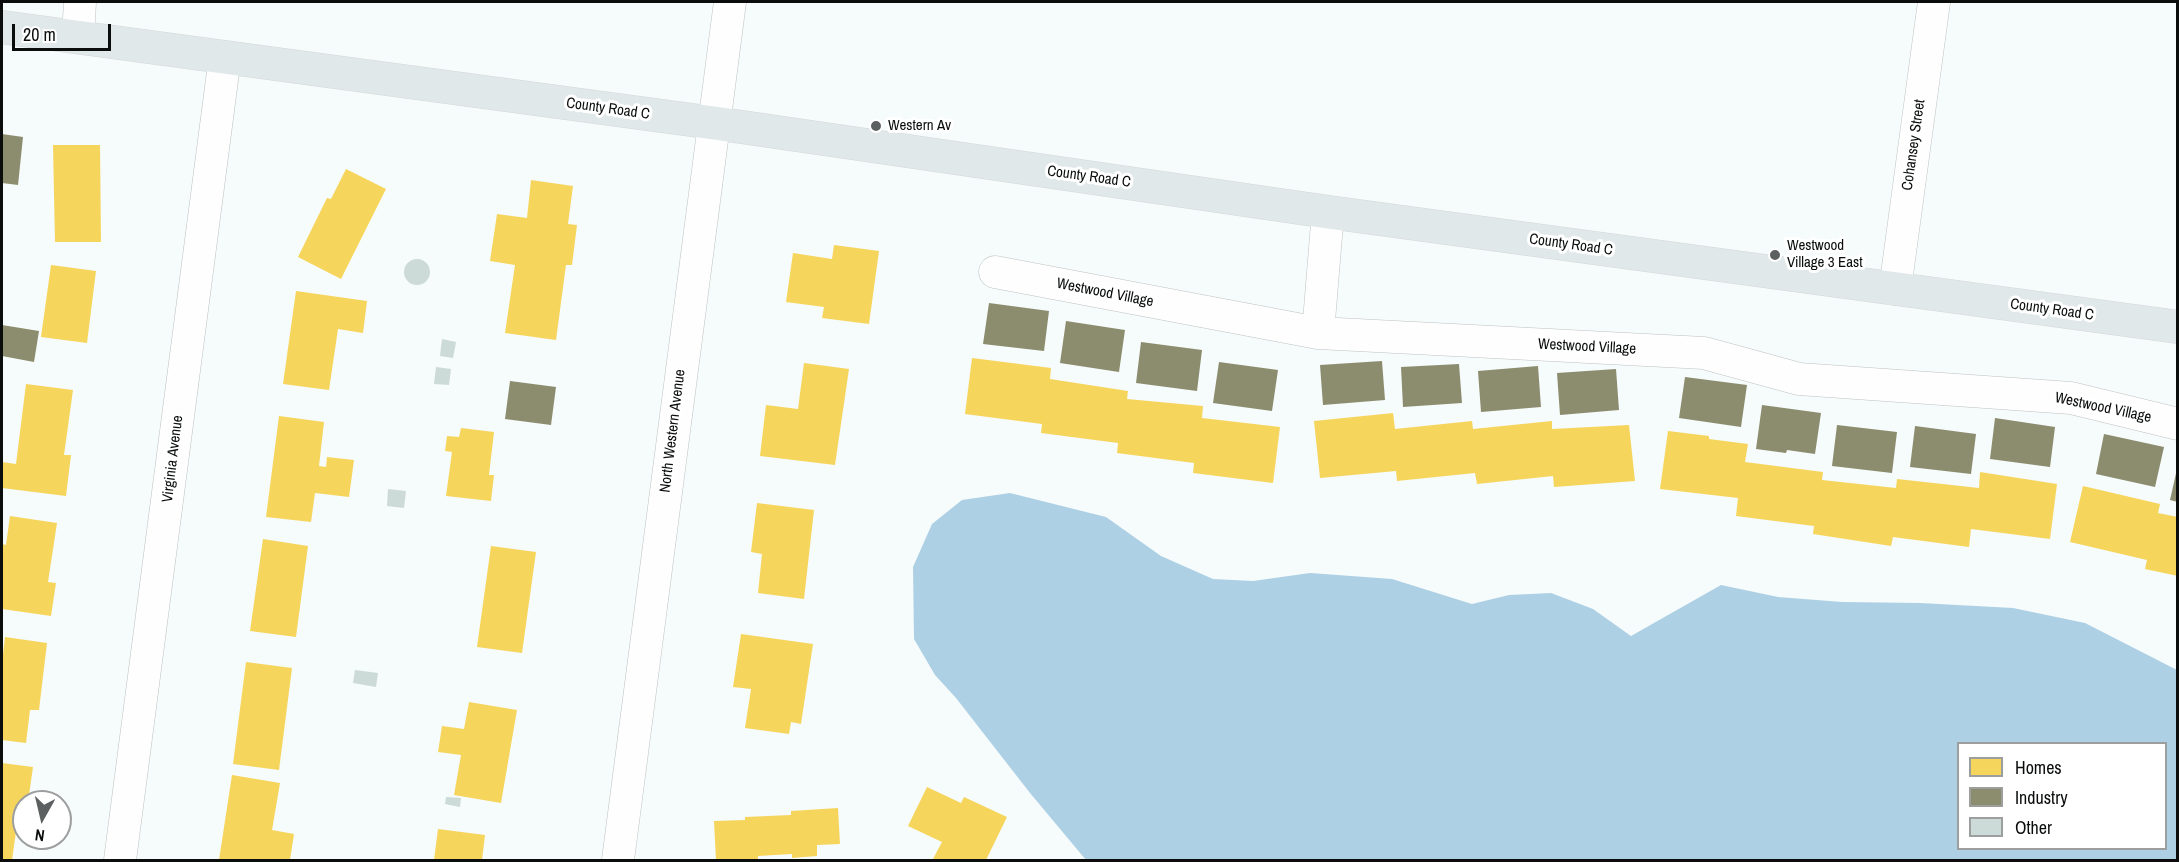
<!DOCTYPE html>
<html>
<head>
<meta charset="utf-8">
<style>
  body { margin:0 }
  #map { position:relative; width:2179px; height:862px; overflow:hidden; background:#f6fbfb; font-family:"Archivo Narrow",sans-serif }
  canvas { display:block }
  .frame { position:absolute; inset:0; border:3px solid #0b0d0d; pointer-events:none }
  .legend { position:absolute; left:1957px; top:742px; width:210px; height:108px; box-sizing:border-box; background:#fff; border:2px solid #9d9e9e; margin:0; padding:8px 10px; list-style:none; font-size:18px; color:#0b0d0d }
  .legend li { display:flex; align-items:center; gap:12px; height:30px }
  .legend b { width:30px; border:2px solid #9d9e9e }
  .north { position:absolute; left:12px; top:790px; width:60px; height:60px; box-sizing:border-box; background:#fff; border:2px solid #9d9e9e; border-radius:50%; rotate:188deg; font-size:16px; font-weight:700; line-height:24px; text-align:center; color:#0b0d0d }
  .north::after { content:''; display:block; margin:auto; width:21px; height:27px; background:#5d6060; clip-path:polygon(50% 0,100% 100%,50% 72%,0 100%) }
  .scale { position:absolute; left:12px; top:24px; width:99px; height:27px; box-sizing:border-box; border:3px solid #0b0d0d; border-top:0; padding-left:8px; font-size:18px; line-height:21px; white-space:nowrap; color:#0b0d0d; -webkit-text-stroke:4px #fff; paint-order:stroke }
</style>
</head>
<body>
<div id="map">
<canvas width="2179" height="862"></canvas>
<div class="frame"></div>
<ul class="legend">
<li><b style="height:16px;background:#f6d55c"></b>Homes</li>
<li><b style="height:16px;background:#8c8c6e"></b>Industry</li>
<li><b style="height:16px;background:#ccdbd8"></b>Other</li>
</ul>
<div class="north">N</div>
<div class="scale">20 m</div>
</div>
<script>
const ctx = document.querySelector('canvas').getContext('2d');
ctx.lineJoin = 'round';
function fillPath(path, color) {
  ctx.fillStyle = color;
  ctx.fill(path, 'evenodd');
}
function stroke(path, color, width, dash) {
  ctx.strokeStyle = color;
  ctx.lineWidth = width;
  ctx.lineCap = dash ? 'butt' : 'round';
  ctx.setLineDash(dash || []);
  ctx.stroke(path);
}
function label(font, color, halo, rows, align = 'center') {
  ctx.font = font + ' "Archivo Narrow",sans-serif';
  ctx.lineWidth = 6;
  ctx.setLineDash([]);
  ctx.textBaseline = 'middle';
  ctx.strokeStyle = halo;
  ctx.fillStyle = color;
  for (const [text, x, y, turn = 0] of rows) {
    ctx.save();
    ctx.translate(x, y);
    ctx.rotate((+turn || 0) * Math.PI / 180);
    ctx.textAlign = isNaN(turn) ? turn : align;
    if (halo) ctx.strokeText(text, 0, 0);
    ctx.fillText(text, 0, 0);
    ctx.restore();
  }
}
fillPath(new Path2D(`
  M1010,493L1106,517L1161,556L1213,579L1253,581L1310,573L1392,579L1472,604L1509,595L1551,593L1593,609L1631,636L1721,585L1778,597L1842,602L1920,603L2013,608L2085,623L2177,670V860H1086L1030,793L956,698L935,675L914,639L913,567L932,524L962,500ZM1958,744H2166V848H1958Z`), '#aed0e5');
fillPath(new Path2D(`
  M53,145H100L101,242H55Z
  M346,169L386,189L341,279L298,257L327,198L331,199Z
  M531,180L573,186L568,224L577,225L572,265H566L556,340L505,333L515,265L490,261L497,214L527,218Z
  M834,245L879,251L869,324L822,318L824,307L786,302L793,253L832,259Z
  M51,265L96,271L87,343L41,337Z
  M296,291L367,301L363,333L338,329L329,390L283,384Z
  M972,358L1051,368L1050,379L1128,391L1127,399L1203,406L1202,418L1280,427L1273,483L1193,473L1194,463L1117,453L1118,443L1041,433L1042,424L965,414Z
  M804,363L849,369L835,465L760,456L766,405L798,409Z
  M26,384L73,390L64,455H71L66,496L2,488V462L16,464Z
  M1393,413L1395,429L1472,421L1473,429L1552,421V429L1629,425L1635,481L1554,487L1553,476L1477,484L1475,473L1397,481L1396,471L1320,478L1314,421Z
  M279,416L324,422L319,466L326,467L327,457L354,460L349,497L315,493L311,522L266,517Z
  M461,428L494,432L489,475H494L491,501L446,496L452,452L445,451L447,436L459,437Z
  M1668,431L1709,436V439L1748,444L1745,462L1823,472L1822,480L1896,488L1897,479L1979,488L1980,472L2057,484L2050,539L1971,529L1969,547L1893,537L1891,546L1813,534L1814,526L1736,516L1738,498L1660,489Z
  M2083,486L2160,504L2158,513L2178,517V576L2145,569L2147,560L2070,542Z
  M757,503L814,510L804,599L758,593L762,554L751,552Z
  M10,516L57,523L48,582L56,583L51,616L2,609V544L6,545Z
  M263,539L308,546L296,637L250,631Z
  M491,546L536,552L522,653L477,647Z
  M741,634L813,644L801,724L791,722L789,734L745,728L751,689L733,687Z
  M5,637L47,643L39,710H30L26,743L2,740V662Z
  M246,662L292,668L279,770L233,764Z
  M469,702L517,710L501,803L454,795L461,755L438,752L442,726L464,729Z
  M2,763L33,767L28,802H24V811L19,810L12,860H2Z
  M232,775L280,783L272,830L294,834L290,860H219Z
  M927,787L961,803L964,797L1007,817L986,860L933,859L942,842L908,826Z
  M838,808L840,844L817,845V856L792,858V854L758,856V860H716L714,821L745,820V817L791,815V811Z
  M438,829L485,835L482,860H434Z`), '#f6d55c');
fillPath(new Path2D(`
  M2,134L23,137L18,185L2,183Z
  M989,303L1049,311L1044,351L983,344Z
  M1066,321L1125,330L1119,372L1060,363Z
  M2,325L39,331L34,362L2,356Z
  M1141,342L1202,350L1197,391L1136,383Z
  M1382,361L1385,400L1323,405L1320,365Z
  M1219,362L1278,370L1272,411L1213,403Z
  M1459,364L1462,403L1403,407L1401,367Z
  M1538,366L1541,407L1481,412L1478,371Z
  M1616,369L1619,410L1560,415L1557,373Z
  M1685,377L1747,385L1741,427L1679,418Z
  M510,381L556,387L551,425L505,419Z
  M1762,405L1821,413L1815,454L1787,450L1786,453L1756,449Z
  M1995,418L2055,427L2050,467L1990,459Z
  M1837,425L1897,432L1892,473L1832,466Z
  M1915,426L1976,434L1971,474L1910,467Z
  M2104,434L2164,447L2155,487L2096,474Z
  M2177,469L2178,470V502L2170,500Z`), '#8c8c6e');
fillPath(new Path2D(`
  M404 272a13 13 0 1 1 26 0a13 13 0 1 1-26 0Z
  M442,339L456,342L453,358L440,356Z
  M436,367L451,369L449,385L434,384Z
  M388,489L406,491L404,508L387,506Z
  M355,670L378,673L376,687L353,683Z
  M446,797L461,798L460,807L445,804Z`), '#ccdbd8');
const minor = new Path2D(`
  M78,37L80,2
  M995,272L1318,333L1704,353L1799,379L2071,398L2178,424
  M1895,289L1934,2
  M1318,333L1328,212
  M120,860L225,57
  M618,860L730,2`);
const major = new Path2D(`
  M2,27L714,123L1328,212L2178,327`);
stroke(minor, '#bec2c2', 33);
stroke(major, '#d5d7d7', 34);
stroke(minor, '#fefefe', 32);
stroke(major, '#e0e8ea', 33);
for (const [x, y, r, color] of [
  [876,126,6,"#5d6060"],
  [1775,255,6,"#5d6060"]
]) {
  const dot = new Path2D();
  dot.arc(x, y, r, 0, 2 * Math.PI);
  ctx.fillStyle = color;
  ctx.fill(dot);
  stroke(dot, '#fff', 2);
}
label('15px', '#0b0d0d', '#fff', [
  ["County Road C",608,109,8],
  ["Cohansey Street",1914,145,-82],
  ["County Road C",1089,177,8],
  ["County Road C",1571,245,8],
  ["Westwood Village",1105,293,11],
  ["County Road C",2052,310,8],
  ["Westwood Village",1587,347,3],
  ["Westwood Village",2103,408,12],
  ["North Western Avenue",673,431,-83],
  ["Virginia Avenue",173,459,-83]
]);
label('15px', '#0b0d0d', '#fff', [
  ["Western Av",888,126],
  ["Westwood",1787,246],
  ["Village 3 East",1787,263]
], 'left');
</script>
</body>
</html>
